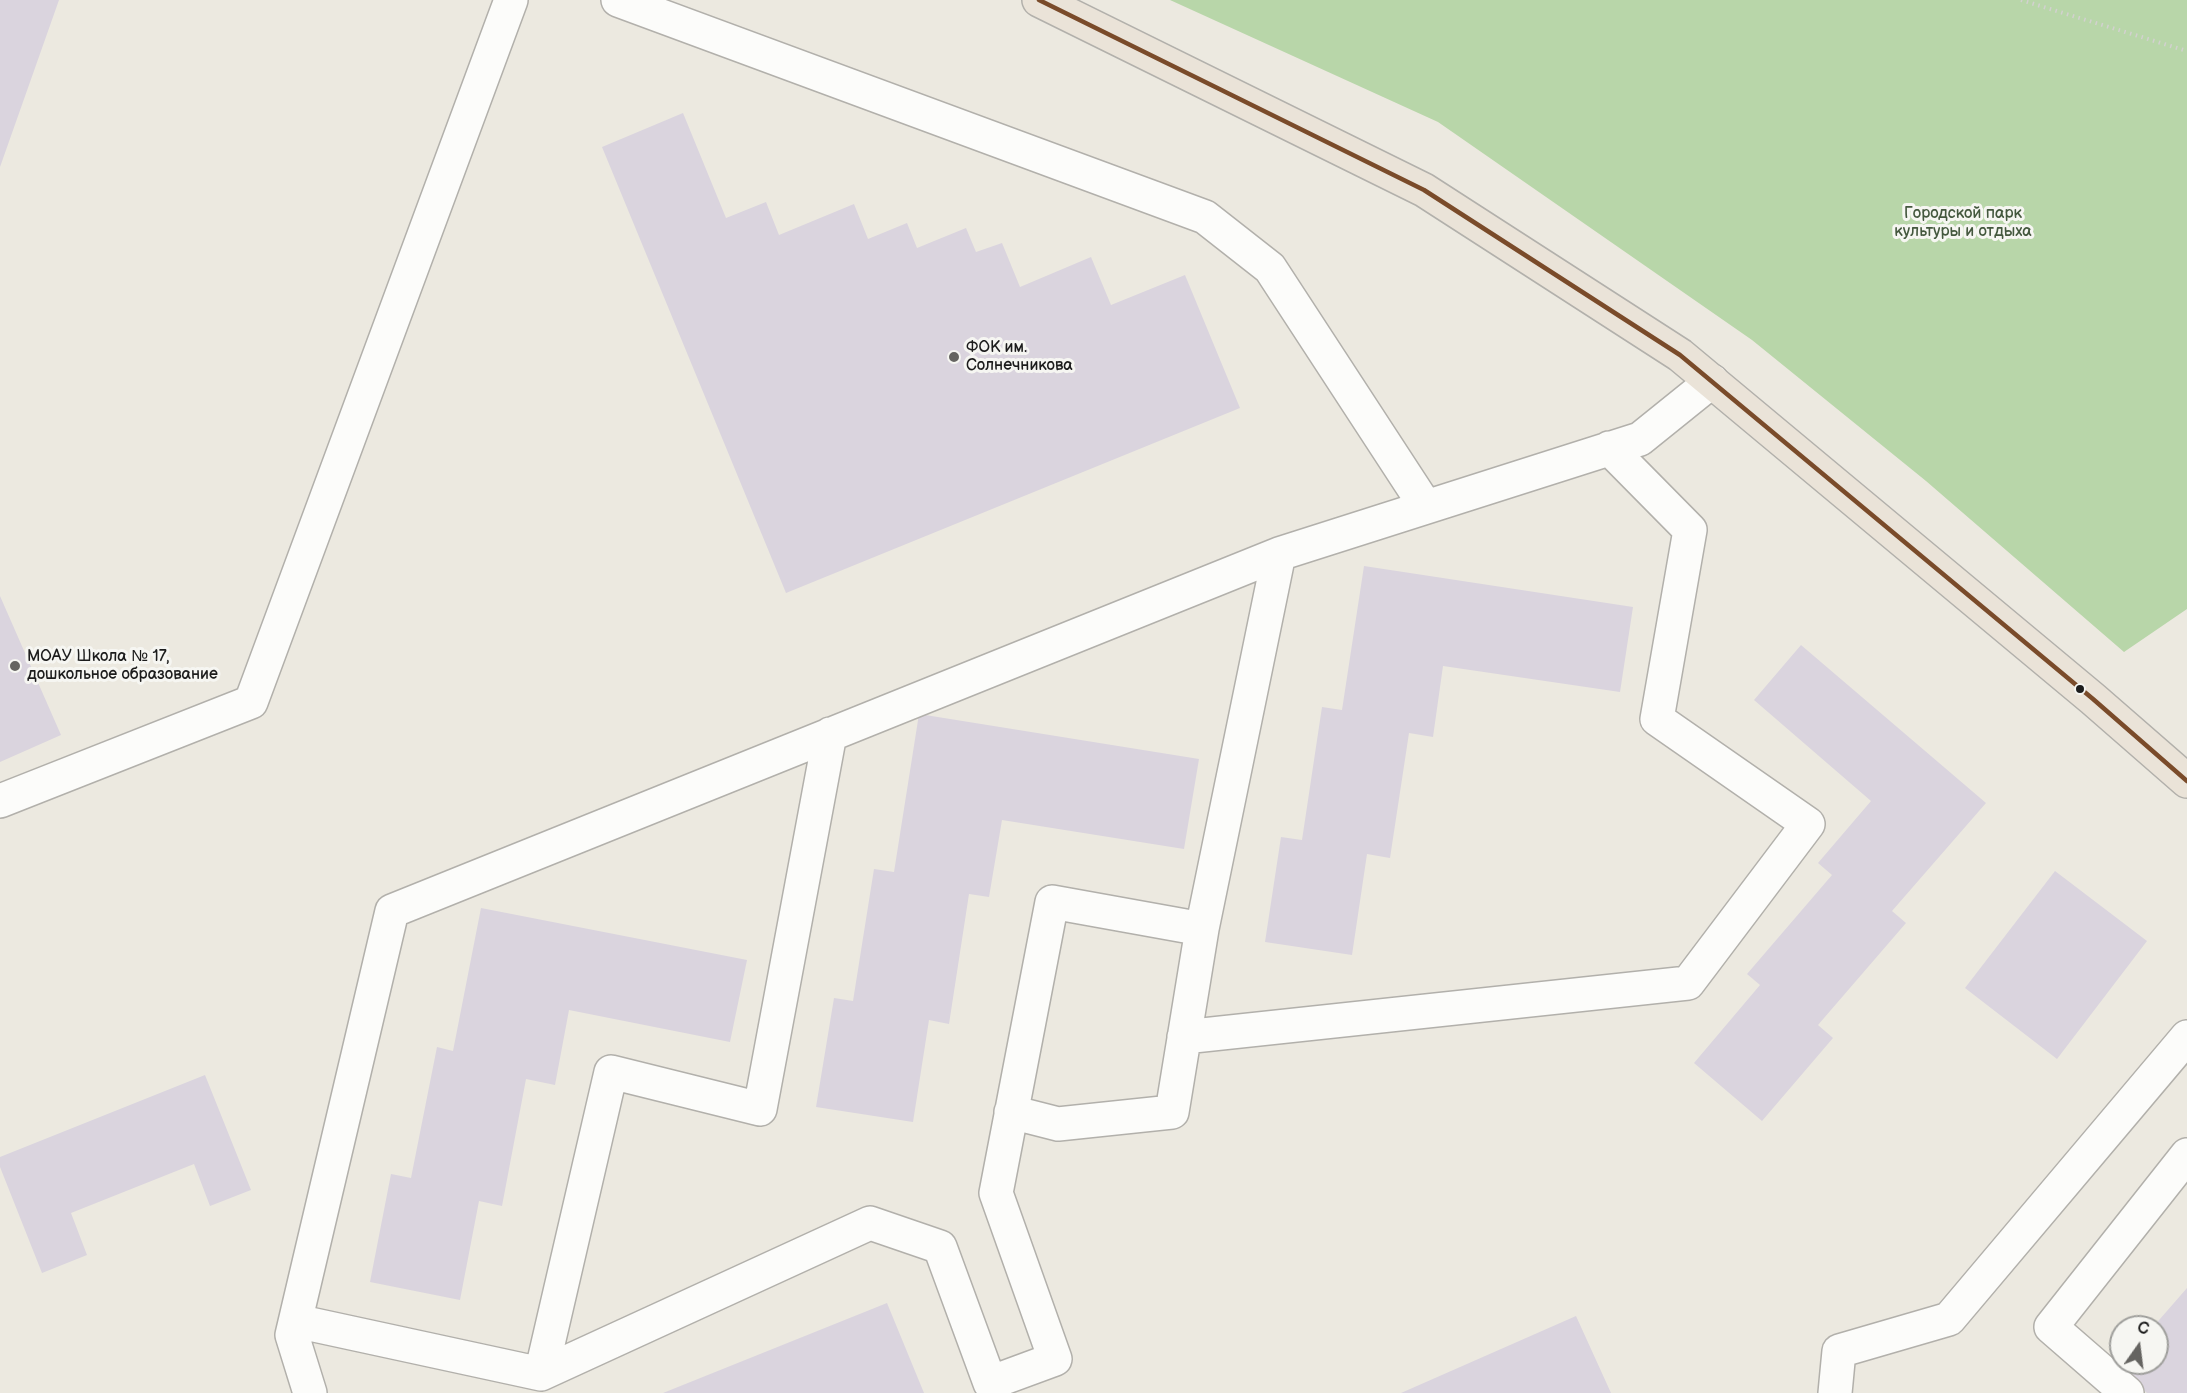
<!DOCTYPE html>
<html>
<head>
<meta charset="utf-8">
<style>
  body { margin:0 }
  #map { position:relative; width:2187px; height:1393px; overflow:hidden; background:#ece9e0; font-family:"Balsamiq Sans",sans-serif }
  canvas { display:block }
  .north { position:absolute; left:2109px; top:1315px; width:60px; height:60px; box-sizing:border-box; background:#f6f6f2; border:2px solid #9f9f9c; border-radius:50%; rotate:14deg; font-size:16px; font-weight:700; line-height:24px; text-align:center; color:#1c1c1c }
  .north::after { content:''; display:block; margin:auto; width:21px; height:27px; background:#656461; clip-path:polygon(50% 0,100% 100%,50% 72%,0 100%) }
</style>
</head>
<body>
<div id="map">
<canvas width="2187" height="1393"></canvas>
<div class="north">С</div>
</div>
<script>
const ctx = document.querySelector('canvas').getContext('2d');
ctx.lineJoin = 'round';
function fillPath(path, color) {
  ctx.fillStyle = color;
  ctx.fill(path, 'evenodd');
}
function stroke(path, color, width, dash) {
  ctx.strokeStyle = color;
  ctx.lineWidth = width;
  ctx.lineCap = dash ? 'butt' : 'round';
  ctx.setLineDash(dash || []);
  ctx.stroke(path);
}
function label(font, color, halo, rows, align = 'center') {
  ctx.font = font + ' "Balsamiq Sans",sans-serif';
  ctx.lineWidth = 6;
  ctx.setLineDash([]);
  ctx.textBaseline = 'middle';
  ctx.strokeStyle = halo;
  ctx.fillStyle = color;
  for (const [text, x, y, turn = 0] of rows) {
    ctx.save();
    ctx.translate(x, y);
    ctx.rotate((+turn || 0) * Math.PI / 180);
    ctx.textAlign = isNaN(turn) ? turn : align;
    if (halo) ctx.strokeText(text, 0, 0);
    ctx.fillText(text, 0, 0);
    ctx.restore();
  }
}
fillPath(new Path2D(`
  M1170,0H2187V609L2124,652L1926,481L1752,340L1438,122Z`), '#b8d6a9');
fillPath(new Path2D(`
  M0,0H59L0,167Z
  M683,113L726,218L766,202L779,235L854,204L868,239L907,223L917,248L966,228L976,252L1002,243L1020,287L1091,257L1111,305L1185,275L1240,408L786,593L602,147Z
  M1364,566L1633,607L1620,692L1443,666L1433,737L1409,733L1390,858L1367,854L1352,955L1265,942L1281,837L1302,840L1322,707L1342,710Z
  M0,596L61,735L0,762Z
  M1801,645L1986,803L1892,911L1906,923L1818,1025L1833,1038L1762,1121L1694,1063L1760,985L1747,974L1832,875L1818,863L1871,801L1754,700Z
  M919,714L1199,759L1184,849L1002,820L989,897L969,894L949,1024L929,1020L913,1122L816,1107L834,998L853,1001L874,869L894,872Z
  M2055,871L2147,941L2057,1059L1965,988Z
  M481,908L747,960L730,1042L569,1010L555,1085L526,1079L502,1206L479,1201L460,1300L370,1282L391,1174L411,1178L437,1047L453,1051Z
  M205,1075L251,1190L210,1206L194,1164L71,1213L87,1255L42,1273L0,1167V1157Z
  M2187,1288V1393H2147L2118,1367L2122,1363H2157V1327H2153Z
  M887,1303L924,1393H663Z
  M1576,1316L1611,1393H1401Z`), '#dad4de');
const minor = new Path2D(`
  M618,0L1205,217L1270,268L1426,507
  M0,801L251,702L511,0
  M1184,1037L1688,983L1808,824L1657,719L1690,530L1609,448
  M1011,1112L1058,1124L1172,1112L1202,929
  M296,1321L541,1374L870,1223L940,1247L990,1383L1055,1359L996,1193L1052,902L1202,929L1279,554
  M541,1374L611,1072L760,1109L830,734
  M310,1393L292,1335L392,911L1279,554L1640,439L1712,381
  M1835,1393L1839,1351L1949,1319L2187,1037
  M2127,1393L2051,1327L2187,1155`);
const major = new Path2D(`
  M1039,0L1424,190L1680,355L2093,699L2187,781`);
stroke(minor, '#b2b0ab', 36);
stroke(major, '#b2b0ab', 36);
stroke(new Path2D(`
  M2021,0L2187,51`), '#d2d1cf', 4, [1.5, 4.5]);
stroke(minor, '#fcfcfa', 33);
stroke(major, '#eae3d8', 33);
stroke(new Path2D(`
  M1039,0L1424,190L1680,355L2093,699L2187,781`), '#7a4b2a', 4.5);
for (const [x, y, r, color] of [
  [954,357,6,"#656461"],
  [15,666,6,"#656461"],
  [2080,689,5,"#1c1c1c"]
]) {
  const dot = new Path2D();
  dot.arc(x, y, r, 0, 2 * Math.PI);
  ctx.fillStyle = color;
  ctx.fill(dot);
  stroke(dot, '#f6f6f2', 2);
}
label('16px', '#44583e', '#f6f6f2', [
  ["Городской парк",1963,214],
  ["культуры и отдыха",1963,232]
]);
label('16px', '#1c1c1c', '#f6f6f2', [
  ["ФОК им.",966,348],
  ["Солнечникова",966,366],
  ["МОАУ Школа № 17,",27,657],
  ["дошкольное образование",27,675]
], 'left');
</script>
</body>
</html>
